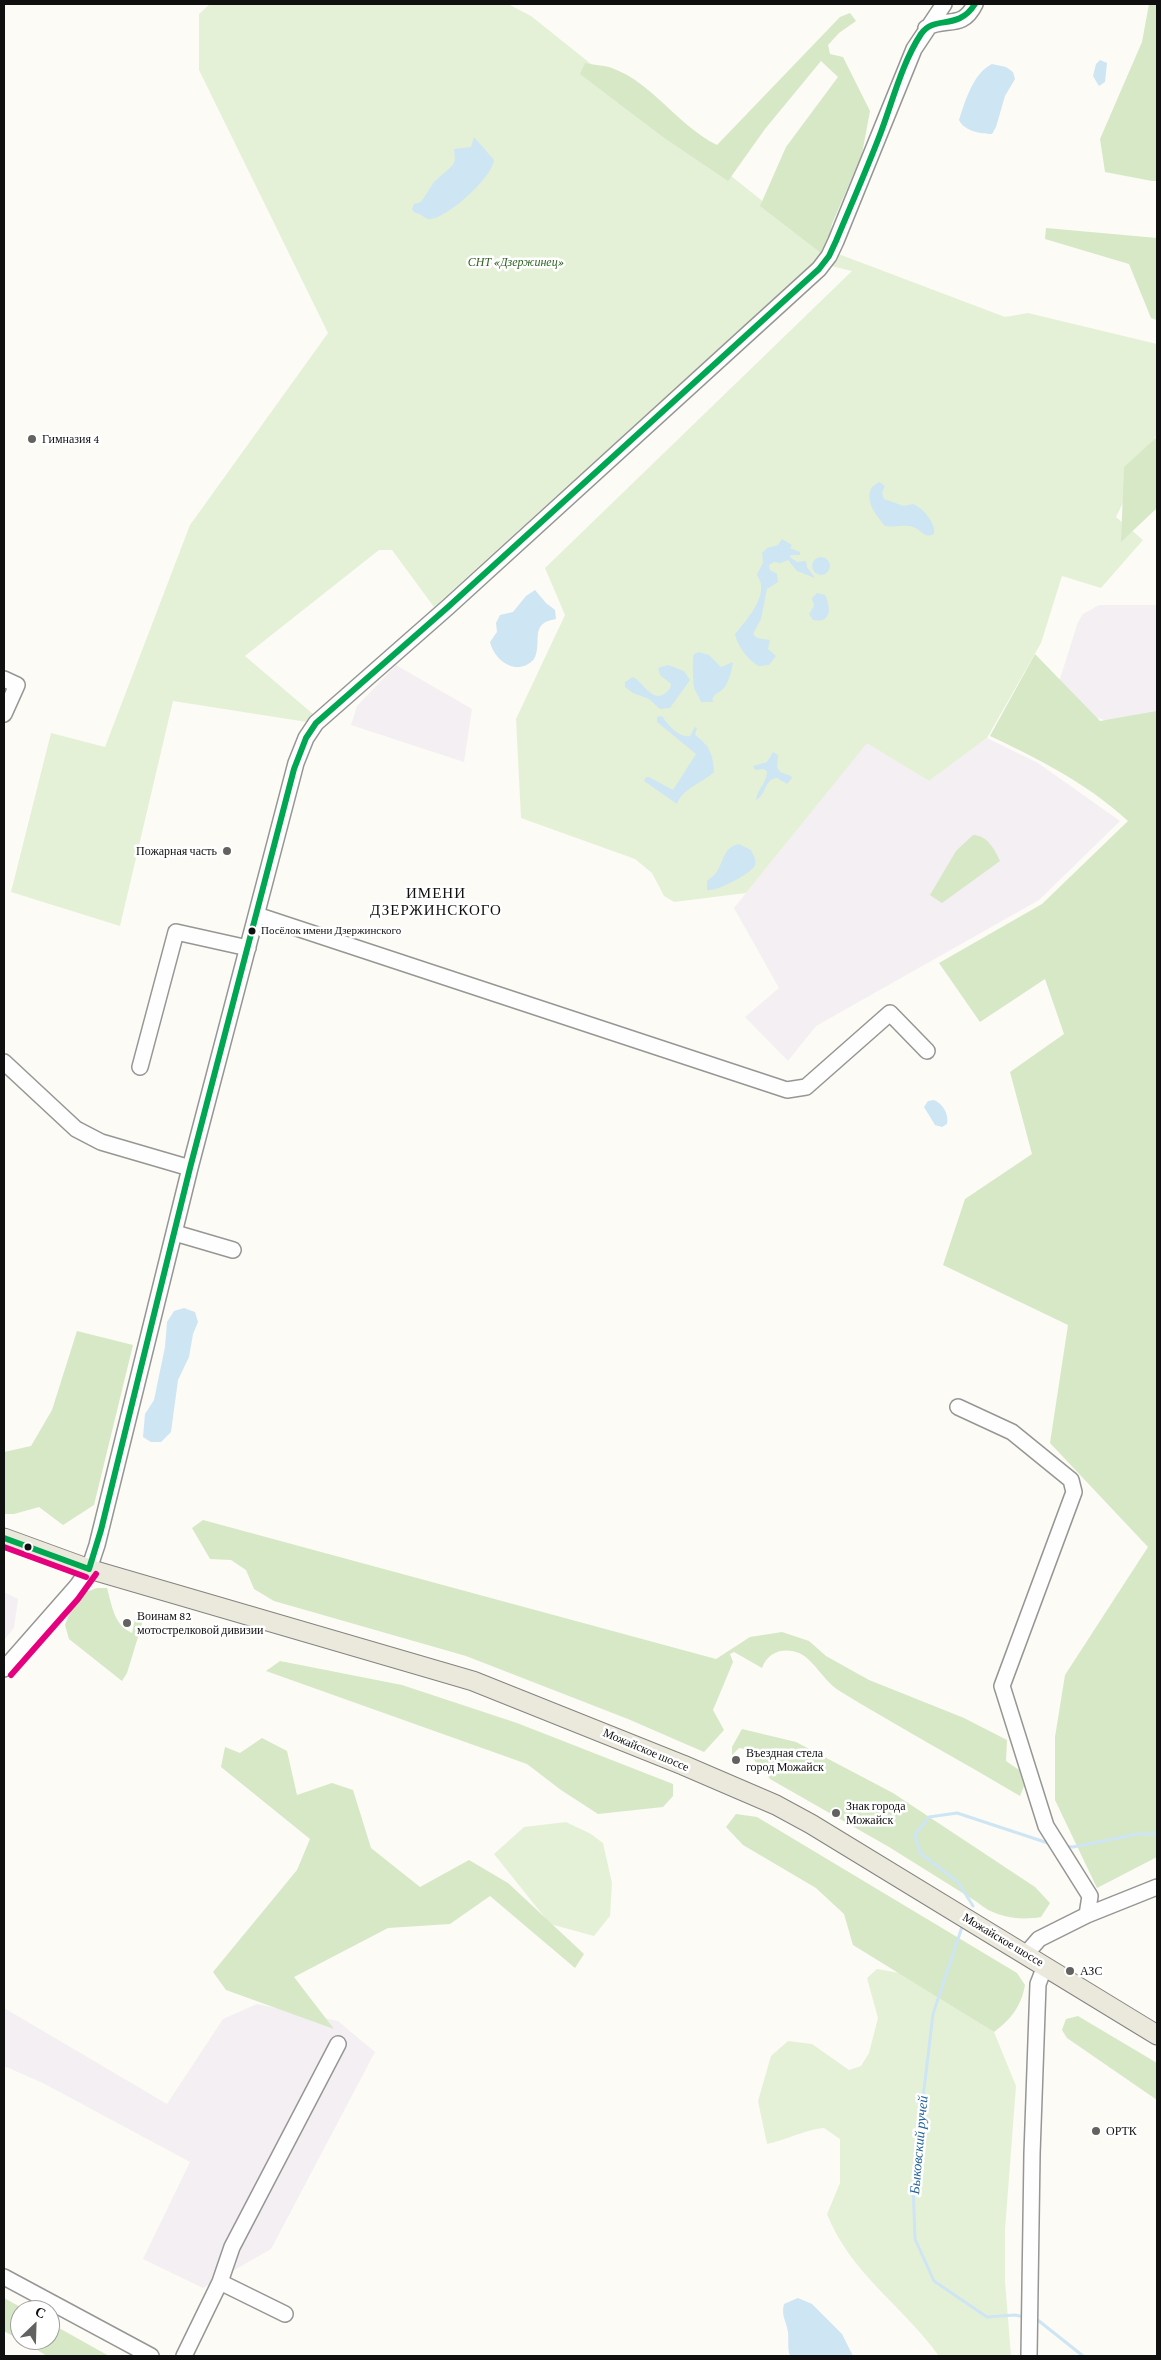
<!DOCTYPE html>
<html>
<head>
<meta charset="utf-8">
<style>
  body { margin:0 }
  #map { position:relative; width:1161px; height:2360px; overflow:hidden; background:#fcfbf6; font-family:"Crimson Pro",serif }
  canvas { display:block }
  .frame { position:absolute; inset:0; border:5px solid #101010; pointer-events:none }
  .north { position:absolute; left:10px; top:2300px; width:50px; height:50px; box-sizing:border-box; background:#fff; border:1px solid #9f9f9f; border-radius:50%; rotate:24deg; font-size:14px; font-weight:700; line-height:20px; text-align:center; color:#101010 }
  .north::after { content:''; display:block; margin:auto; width:18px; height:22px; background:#636260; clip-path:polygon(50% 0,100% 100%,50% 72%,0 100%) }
</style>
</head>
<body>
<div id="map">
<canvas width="1161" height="2360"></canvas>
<div class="frame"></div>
<div class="north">С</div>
</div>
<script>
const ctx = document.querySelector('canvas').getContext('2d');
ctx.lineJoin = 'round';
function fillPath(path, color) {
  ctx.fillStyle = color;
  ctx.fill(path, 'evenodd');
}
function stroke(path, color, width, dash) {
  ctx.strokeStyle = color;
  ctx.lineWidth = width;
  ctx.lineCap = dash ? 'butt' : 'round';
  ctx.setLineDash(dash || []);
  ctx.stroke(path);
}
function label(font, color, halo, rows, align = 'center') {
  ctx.font = font + ' "Crimson Pro",serif';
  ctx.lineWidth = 5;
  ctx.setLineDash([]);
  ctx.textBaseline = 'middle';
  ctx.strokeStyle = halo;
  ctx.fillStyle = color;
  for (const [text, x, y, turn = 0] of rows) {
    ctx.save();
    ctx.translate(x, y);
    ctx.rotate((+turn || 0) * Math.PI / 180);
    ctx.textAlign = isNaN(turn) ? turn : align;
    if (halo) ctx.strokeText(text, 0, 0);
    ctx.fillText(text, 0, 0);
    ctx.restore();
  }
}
fillPath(new Path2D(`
  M1099,605H1157V736L1052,704L1078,622L1083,614Z
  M396,665L472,709L464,762L351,725L357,706Z
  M987,738L1038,763L1120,821L1039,900L816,1026L788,1061L745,1017L779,988L734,908L867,742L929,781Z
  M4,1592L18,1599L14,1628L4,1640Z
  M257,2004L338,2021L375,2052L271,2249L203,2288L143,2259L190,2162L43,2083L4,2066V2008L167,2104L223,2019Z`), '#f4eff2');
fillPath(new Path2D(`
  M210,4H508L531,16L820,247L1005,317L1028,313L1157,344V434L1116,517L1143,540L1101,588L1062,576L1041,643L987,738L929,781L867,743L746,893L674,902L664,896L652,873L635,859L521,818L516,719L565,615L545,568L852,271L814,262L434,607L392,550H379L245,656L313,714L307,722L173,701L120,926L11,892L51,733L105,747L190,525L328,333L199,70V14Z
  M566,1822L591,1834L603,1843L612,1883L610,1916L594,1936L550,1924L494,1854L524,1827Z
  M877,1969L900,1973L994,2032L1016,2086L1005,2230V2281L1011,2356H939C904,2307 850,2273 827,2214L840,2183V2139L824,2128C803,2130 787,2140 767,2144L758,2101L771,2056L788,2041L812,2044L849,2070L861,2066L869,2053L878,2018L867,1978Z`), '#e5f1d7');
fillPath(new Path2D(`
  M1149,4H1157V181H1152L1105,172L1100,139L1142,42Z
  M850,13L856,21L839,33L828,45L830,54L843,57L870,111L862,154L832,224L828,242L821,253L760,206L786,147L838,77L821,61L765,129L728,181L663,137L580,74L585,63C593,65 604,65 612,68C653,83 678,126 717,145L840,17Z
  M1046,228L1157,238V320L1151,318L1129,264L1045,239Z
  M1157,437V508L1121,542L1124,467Z
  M1035,654L1100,721L1157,711V1857L1097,1888L1055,1800V1737L1065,1675L1148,1547L1050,1443L1068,1325L943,1265L965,1199L1032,1154L1010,1072L1064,1034L1045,979L980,1022L939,963L1042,904L1128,821C1088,784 1039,759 990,736Z
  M973,835C987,835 995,850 1000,861L942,903L930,895L956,851Z
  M77,1331L133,1345L94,1505L63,1525L39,1507L14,1514H4V1452L31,1446L52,1410Z
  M203,1520L716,1659L750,1637L782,1632L809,1641L826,1656L869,1680L964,1718L1007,1740L1006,1761L1019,1770L1024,1786L1020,1796C960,1760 898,1727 838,1690C825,1682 812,1658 799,1653C783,1647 768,1652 762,1668L734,1652L730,1654L733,1662L713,1710L724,1730L704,1752L628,1719L466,1656L274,1601L254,1589L246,1570L231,1560L210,1559L192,1528Z
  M97,1588H107C112,1606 114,1625 132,1633L135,1619L141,1617L142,1624L127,1673L122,1681L69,1639L65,1625L72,1607L86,1592Z
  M280,1661L402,1685L517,1723L673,1784V1796L663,1807L598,1814L561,1790L527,1764L266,1671Z
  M742,1729L796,1742L893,1793L1035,1887L1050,1903L1041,1917C1019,1921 994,1917 977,1902L889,1847L770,1779L745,1749L739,1748L732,1755V1747Z
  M262,1738L287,1751L297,1795L332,1783L353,1790L371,1848L420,1887L469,1860L508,1883L584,1954L575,1968L490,1896L450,1924L388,1928L294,1977L334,2029L226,1990L213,1972L297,1870L310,1839L221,1767L225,1747L240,1753Z
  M736,1814L757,1817L1017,1973L1025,1985C1021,2007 1011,2019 994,2032L853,1945L844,1914L816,1888L743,1845L726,1827Z
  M1078,2016L1157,2063V2100L1067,2038L1062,2030L1066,2019Z
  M4,2298L26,2310H20V2340L4,2331Z
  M50,2323L109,2356H47L21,2340H50Z`), '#d6e8c6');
fillPath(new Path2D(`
  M1100,60L1107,63L1105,82L1099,86L1093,76L1096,64Z
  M992,64L1006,67L1013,72L1015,79L1005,96L996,127L992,134C981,134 964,131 959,120C965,102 973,73 992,64Z
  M474,137L494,160C492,178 448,217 431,219C426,220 425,217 421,215C416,212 414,214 412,209L414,204L421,202L434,182L453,165L455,160L454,149L471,147Z
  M879,482L885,486L882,493L884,499L904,506L913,504C923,508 936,523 934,534C924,539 922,530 913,527C903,524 894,528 885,526C876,515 864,501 872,487Z
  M782,539L792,545L790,548L800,552V555H791L790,557L797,562L806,561L807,567L815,578L797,571L788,560L781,563L774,562L769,565L770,570L777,574L778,582L767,589L761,619L753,634L757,638L770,640L768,649L776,656L769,665L759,666C749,661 737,646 735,634C745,622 763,602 761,585C761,581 758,578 757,574L763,563L762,553L767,548L778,545Z
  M812 566a9 9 0 1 1 18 0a9 9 0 1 1-18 0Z
  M535,590L546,603L555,610L556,619C528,623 543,643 534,659C518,677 495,662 490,642L497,632L496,623L500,615L513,612L526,596Z
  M817,593L825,595C831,607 832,624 813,620L809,614L814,606L812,598Z
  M699,652L709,655L721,667L733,662C732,669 729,683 723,689C719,693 714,693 712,700L714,702H701C699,696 695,692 694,687C693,683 692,657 694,654Z
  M668,665L684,671L690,680L670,708L660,709L649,699L633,693L625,687V682L633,677C643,682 652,702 664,694C669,691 670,689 671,684L660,675L658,668Z
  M662,716C668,725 679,738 690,736L695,727L697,728L695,735C710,746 713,754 714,772C702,783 682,789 677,804L644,781L646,777H649L673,790L696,754L657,722V717Z
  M773,752L778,755L777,767L780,772L791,776L792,778L787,784L777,778C764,779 766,796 756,800C757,789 767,783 767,771L763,769L755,770L753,766L767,762Z
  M739,844L751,850C753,855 757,860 755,865C753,873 714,893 707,890V881C710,878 714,876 716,873C724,862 723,847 739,844Z
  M934,1100C943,1104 949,1114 947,1124L942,1127L935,1125L924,1107L928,1101Z
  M184,1308L195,1312L198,1322L193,1334L189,1357L178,1380L171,1432L161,1442H151L143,1437L145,1414L154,1400L165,1347L167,1322L174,1311Z
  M798,2298L812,2304L842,2334L853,2356H790C787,2348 789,2340 788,2332C786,2320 781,2316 784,2304Z`), '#cee5f4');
stroke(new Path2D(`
  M1064,1846L1073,1847L1138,1834H1157
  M973,1906L958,1882L920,1853L915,1835L929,1817L957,1813L1051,1844
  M962,1927L933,2014L913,2181L915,2239L934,2281L987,2317L1015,2315L1025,2317
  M1034,2319L1039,2321L1083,2356`), '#cee5f4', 3);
const minor = new Path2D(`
  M926,28C945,16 962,31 975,4
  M4,679L17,685L4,714
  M257,915L787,1090L806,1087L890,1013L927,1051
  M4,1062L76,1129L101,1142L190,1168
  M140,1067L176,932L248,948
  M175,1233L233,1250
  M958,1407L1012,1432L1071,1480L1074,1492L1002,1686L1046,1826L1090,1896L1087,1915
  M4,1669L77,1586L89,1569L97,1545L190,1168L296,763L306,738L316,723L448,607L819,269L829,256L836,241L914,49L944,4
  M1026,1954L1039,1939L1087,1915L1157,1887
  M4,2277L151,2356
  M220,2282L285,2314
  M184,2356L220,2282L232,2247L338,2044
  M1029,2356L1032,2154L1038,1984L1045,1966`);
const major = new Path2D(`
  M4,1538L89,1569L473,1681L683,1765L776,1805L811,1824L1157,2035`);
stroke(minor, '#969694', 18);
stroke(major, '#848381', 21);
stroke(minor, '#fffefe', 15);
stroke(major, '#ebe8dc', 19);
stroke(new Path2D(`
  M4,1538L89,1569
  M89,1569L101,1530L190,1168L294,769L306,738L316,723L448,607L819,269L829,256L836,241C851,205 867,169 881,132C893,100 902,63 921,34C935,14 957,32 975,4`), '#00a651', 6);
stroke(new Path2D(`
  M4,1547L86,1577
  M11,1675L78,1599L96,1574`), '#e5007d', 6);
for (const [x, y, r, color] of [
  [32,439,5,"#636260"],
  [227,851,5,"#636260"],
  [252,931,4.5,"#101010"],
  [28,1547,4.5,"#101010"],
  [127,1623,5,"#636260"],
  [736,1760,5,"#636260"],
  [836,1813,5,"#636260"],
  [1070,1971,5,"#636260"],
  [1096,2131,5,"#636260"]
]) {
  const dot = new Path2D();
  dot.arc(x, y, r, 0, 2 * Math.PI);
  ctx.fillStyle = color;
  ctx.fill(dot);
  stroke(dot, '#fff', 2);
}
label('11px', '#101010', '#fff', [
  ["Посёлок имени Дзержинского",261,931]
], 'left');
label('italic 12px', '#2e6523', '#fff', [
  ["СНТ «Дзержинец»",516,262]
]);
label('12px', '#101010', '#fff', [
  ["Гимназия 4",42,439],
  ["Пожарная часть",217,851,"right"],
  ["Воинам 82",137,1616],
  ["мотострелковой дивизии",137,1630],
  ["Въездная стела",746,1753],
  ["город Можайск",746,1767],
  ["Знак города",846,1806],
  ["Можайск",846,1820],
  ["АЗС",1080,1971],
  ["ОРТК",1106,2131]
], 'left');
label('12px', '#101010', '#fff', [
  ["Можайское шоссе",646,1750,23],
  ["Можайское шоссе",1003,1940,31]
]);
label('italic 14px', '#1f619c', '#fff', [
  ["Быковский ручей",919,2145,-85]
]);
ctx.letterSpacing = '1px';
label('15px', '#101010', '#fff', [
  ["ИМЕНИ",436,893],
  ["ДЗЕРЖИНСКОГО",436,910]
]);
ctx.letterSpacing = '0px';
</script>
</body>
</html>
